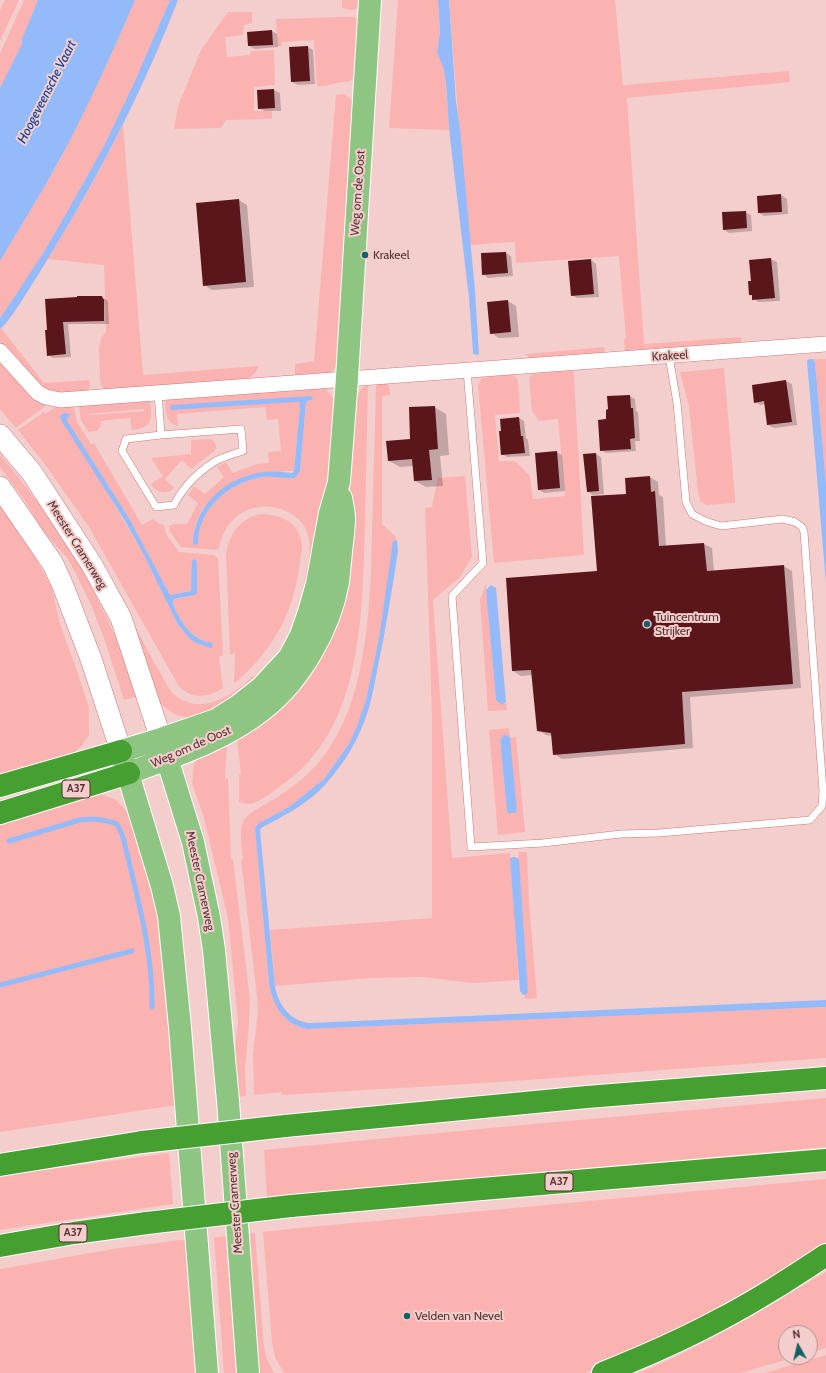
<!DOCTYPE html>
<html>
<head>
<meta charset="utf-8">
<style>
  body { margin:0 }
  #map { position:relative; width:826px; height:1373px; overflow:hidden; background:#f4cecd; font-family:Cabin,sans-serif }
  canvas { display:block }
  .north { position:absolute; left:778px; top:1325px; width:40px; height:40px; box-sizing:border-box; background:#f4cecd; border:1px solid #b48f8e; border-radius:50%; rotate:352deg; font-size:11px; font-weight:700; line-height:16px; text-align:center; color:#553030 }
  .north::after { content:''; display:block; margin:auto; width:14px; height:18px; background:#116266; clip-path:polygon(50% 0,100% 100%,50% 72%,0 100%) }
</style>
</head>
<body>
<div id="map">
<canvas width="826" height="1373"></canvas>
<div class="north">N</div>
</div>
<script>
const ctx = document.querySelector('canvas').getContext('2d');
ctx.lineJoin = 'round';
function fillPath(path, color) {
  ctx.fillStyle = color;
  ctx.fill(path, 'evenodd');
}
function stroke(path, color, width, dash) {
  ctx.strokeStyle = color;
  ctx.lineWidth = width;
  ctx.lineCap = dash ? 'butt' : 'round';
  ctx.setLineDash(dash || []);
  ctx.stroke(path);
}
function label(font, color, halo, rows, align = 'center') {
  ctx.font = font + ' Cabin,sans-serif';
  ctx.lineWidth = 4;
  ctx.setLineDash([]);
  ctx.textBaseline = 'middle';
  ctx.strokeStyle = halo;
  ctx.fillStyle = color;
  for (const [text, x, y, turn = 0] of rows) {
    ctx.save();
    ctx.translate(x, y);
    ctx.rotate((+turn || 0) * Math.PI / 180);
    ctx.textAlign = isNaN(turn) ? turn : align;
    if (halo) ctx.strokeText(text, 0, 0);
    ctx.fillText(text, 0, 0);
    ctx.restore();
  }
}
fillPath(new Path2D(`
  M5,0H19L0,41V10Z
  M24,0H38L22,39V44L0,88V54Z
  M135,0H170C149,49 129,99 104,147C73,205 39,264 0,318V261L36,201L61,158L106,66Z
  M342,0H361V7L351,10L342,8Z
  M398,0H438L440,32L437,52L444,70L450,130L389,128Z
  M449,0H615L623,85L789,71L790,82L627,98L644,344L741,337L742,345L625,352L624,339L626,338L619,256L516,263L515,242L470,245C462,163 455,82 449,0Z
  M228,12H252V23L244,25L243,35L225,37L227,57L250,55L251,51L274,50L275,85L254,87V111H272V119L226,120L221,128L174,129L178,106L201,50Z
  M341,17H354L359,22L356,77C348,84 345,81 337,83C328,85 328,87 317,86L314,40L282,42V46H277L276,19Z
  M344,94L351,99L353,103L337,367L327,375L295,378V364L314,361L336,95Z
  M123,124L143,375L258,366C257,374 249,378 242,382L106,392L101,385L100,379L99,348L101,338L106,332L104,265L48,259C75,215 101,170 123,124Z
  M1,328L44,383L89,380L90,385L87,393L45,392L0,345V329Z
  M604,347L605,354L530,359L526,354Z
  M0,357L51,402L16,428L0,409Z
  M813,359H826V483L815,363Z
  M724,368L735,498V503L706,505L700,501L698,492L689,407L680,372Z
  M572,370L574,374L584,555L494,563L478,385L482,378L514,374L518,380L520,413L495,415L499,461H515L530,476L533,499L565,496L558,419L539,421L532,411L529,378L533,374Z
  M386,382L389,385L390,395L382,396V524L396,537V540L393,541V549L379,638L366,701L358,726L350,742L324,779L289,807L261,822L257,825L255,828L269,983C273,1006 283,1024 307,1029L826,1007V1058L500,1082L282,1095V1092L254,1095L253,1054L258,1013L257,996L241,859H243C242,848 238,830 244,820C251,810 269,803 279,796C315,772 332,751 348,711C354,696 358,679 361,664C370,618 371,578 372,531C373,482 375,432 376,383Z
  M368,385C367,431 366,478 365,524C362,613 364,728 282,785C275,790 260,802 251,804C247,804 243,803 239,802V775L241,774L237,739L227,744L225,779L228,778L231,859H233L250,1000L249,1024L245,1068L246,1096L235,1097L233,1068L238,1022L228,918L204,818L192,783L194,764L200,754L236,733L345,555L354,397H356L362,388Z
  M322,387L327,390L335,401L326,497L310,585L304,583C307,567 313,548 307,532C304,523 295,515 286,511C254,498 226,515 219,548L215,550L181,547L170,532L169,526L173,524H187L198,503L188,495L194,486L205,494L224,477L217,467L226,462L233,473L257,464L269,463L268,452L281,451L278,419L267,420L265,407L177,414L178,426C166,424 163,407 167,397ZM308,401L306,403L300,471C298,474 297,476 293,477C287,479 274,476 266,477C232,480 198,508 198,543L194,530L198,518L203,508L234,481L245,476L264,472L294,471L300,405L299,402H296Z
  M149,400C151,404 151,409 151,413C152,426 143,429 132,430L130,418L101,421V426L97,431L88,432L81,420L79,406ZM144,409L145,411L89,415V414Z
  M72,403L74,407L77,422L91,444L94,443L142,525L153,519L158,523L164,525L166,534L179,552L214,555L218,558L223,655L219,657L223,688C207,698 191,700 178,685L89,527L44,463L18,430L44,412L45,414L60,404ZM61,414L67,418L65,419L129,518L170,595L191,591L196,560L197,562V593L192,596L174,599C172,603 174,606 176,611C184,627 192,637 210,643L189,638L178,625L144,555Z
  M210,439C216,442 216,444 216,449L213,452L191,469L182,460L165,479L174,488C167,496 156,492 151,484L163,476L151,458L191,454V440Z
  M0,454C20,480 41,505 59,532C93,583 118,638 138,696L124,700L105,641L91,605L76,574L67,558L43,531L25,501L0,467Z
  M465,476L472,557L460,577L433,600L452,858L510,853L519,980L473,983L422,977L373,978L275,986L270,930L432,918V714L425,508L432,507L438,478Z
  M0,499L21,531L52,588L60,624L77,671L89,708V735L82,745L74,753L0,775Z
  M263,514C278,515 295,520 300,536C304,545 301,554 300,563C296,589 290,614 275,637C265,654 250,670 235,683L234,682L235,652L230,655L226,553C230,532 242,516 263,514Z
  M486,583L496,700L505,704L506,702L507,710L488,711L480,600Z
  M126,608C137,630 148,652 161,674C165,681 169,691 176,696C202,716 234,695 253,676L256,680C228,701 190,739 159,701Z
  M509,728L510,737L506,735L500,740L507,811L508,813H515L510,738L516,737L525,832L498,835L489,730Z
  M91,795H103L116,800L133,818L160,923L177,1105L0,1132V825Z
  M518,852H527L529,902L537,998L525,999V994L528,992Z
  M826,1098V1147L505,1175L267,1198L264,1150L500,1127Z
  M169,1153L173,1204L0,1230V1176Z
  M826,1179V1248L713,1315L646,1348L585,1373H284L275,1357L272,1342L263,1232L299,1228Z
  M255,1233L264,1347L267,1359L274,1373H257L246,1234Z
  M228,1236L239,1373H224L214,1237Z
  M188,1239L198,1373H0V1269L119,1248Z
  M826,1272V1348L810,1353V1333H786V1357H796L740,1373H639C705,1346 765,1308 826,1272Z
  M826,1355V1373H764Z`), '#fbb3b2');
fillPath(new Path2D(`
  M38,0H135C112,54 88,107 60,159C41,194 20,227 0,261V88L22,44V39Z
  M170,0H178C141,96 93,187 38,275C30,287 10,322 0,329V318L15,296L42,255L66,214L104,146L135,81Z
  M438,0H449L456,102L460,129L475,291L479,354L478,355L473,354V352L469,298L450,138L446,85L444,70L437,52L440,32Z
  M809,359H813L815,363L826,483V583L807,361Z
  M311,396L313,399L308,401L306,403L300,471C298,474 297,477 294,478C287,479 272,476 263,477C230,482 198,508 198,544L194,545L193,543C194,505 227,476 264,472C274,471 283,472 292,473L294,471L300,405L299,402H296L171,410L170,408L171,405Z
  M64,413L70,414V416L66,419L129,518L170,595L191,591L192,561L194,559L196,560L197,562V593L195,595L174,599C172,603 174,606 176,611C184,627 194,640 212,643L213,646L211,648L196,643L189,638L178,625L144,555L125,521L61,420L60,416Z
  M397,540L398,551C392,590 386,628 378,666C374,686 371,707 362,727C355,745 343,764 330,779C313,801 286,815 261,828L260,830L275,987C279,1006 291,1022 311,1023L826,1000V1007L307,1029C283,1024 273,1006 269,983L255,828L257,825L261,822L289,807L324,779L350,742L357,726L366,700L379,638L393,541Z
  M491,585L496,588L506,702L502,705L496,700L486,590Z
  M504,735H506L510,737L517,811L515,813H508L507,811L500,740Z
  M512,857H515L519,859L528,992L527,994L523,995L520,991L510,859Z`), '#94baf9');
fillPath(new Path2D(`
  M272,31L277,34L278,47L255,49L249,46Z
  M308,47L313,50L315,84L298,85L292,82Z
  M274,90L280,93L281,111H264L259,108L258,91Z
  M781,195L787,199L788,214L764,216L759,213L758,197Z
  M239,200L247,205L254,287L212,290L204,285Z
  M745,212L751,215L752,231L729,233L724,230Z
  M506,253L511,256L513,276L488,278L483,274L482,254Z
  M771,259L777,262L780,301L759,302L753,299V296L750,295L752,281L750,261Z
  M591,260L596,264L599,297L577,298L572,295Z
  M102,297L107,300L108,303L109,324H68L71,357L53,358L48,355L46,331Z
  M508,301L516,306L519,337L499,338L491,333Z
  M786,381L792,384L797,425L774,428L768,425L766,404L760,405L755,402Z
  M629,396L635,399L636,411L638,412L640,441H635L636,451L606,453L601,450L608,420Z
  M434,407L446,414L449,455L440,456L443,486L426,487L415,481L414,466L400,467L389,461L411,440Z
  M519,418L524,421L526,438L528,440L530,456L507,457L502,454Z
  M557,452L562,455L565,491L544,493L539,490L536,454Z
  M596,454L601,457L604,494L593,495L588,492Z
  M650,477L658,482L659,495L663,497L666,547L704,544L712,548L714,571L784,566L792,571L801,688L690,697L693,748L562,759L554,754L552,736L546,735L538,730L533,675L521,676L513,671L598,572L627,494Z`), '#0003');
stroke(new Path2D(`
  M9,841L80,820C94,818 104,819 117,824L123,837C136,893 153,949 152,1007
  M0,985L132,951`), '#94baf9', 5);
fillPath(new Path2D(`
  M272,30L273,45L248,46L247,32Z
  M308,46L310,81L291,82L289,47Z
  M274,89L275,108L258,109L257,90Z
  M781,194L782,212L758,213L757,196Z
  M239,199L246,282L203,286L196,203Z
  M746,211L747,228L723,230L722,212Z
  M506,252L508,273L482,275L481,253Z
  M771,258L775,298L752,300V295H749L748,281H751L749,260Z
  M591,259L594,294L571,296L568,261Z
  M77,296H102L103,299H104V321L63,322L66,354L47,356L45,330H47L45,299L77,297Z
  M508,300L511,332L490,334L487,302Z
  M786,380L792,422L767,425L764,401L754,403L752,385Z
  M630,395L631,408H633L635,438L630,439L631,449L600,451L598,420L606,419V410L608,409L607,396Z
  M435,406L438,449L429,450L432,480L414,481L412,459L388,461L386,441L410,439L409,407Z
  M519,417L521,436H523L525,453L501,455L499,431H501L500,419Z
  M557,451L560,488L538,490L535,453Z
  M596,453L599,491L587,492L583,454Z
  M650,476L651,492L655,491L659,546L704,543L707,571L784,565L793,684L682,692L685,744L553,755L551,733L537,731L531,670L512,671L506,578L597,571L591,496L626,494L625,478Z`), '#5b161c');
const service = new Path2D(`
  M467,370L483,563L452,596L471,847L543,843L621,834L659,833L810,820L822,806L823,791L804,532L802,527L795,522L783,519L721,526L705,521L692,514L686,502L677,403L669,356
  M158,392L161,435L241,429L243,451C233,454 222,457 214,462C197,473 183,487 174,505L156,507L122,451L126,439L161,435`);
const minor = new Path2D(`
  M0,351L38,393L46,397L60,400L826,344`);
const secondary = new Path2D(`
  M0,435L32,473L92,565L121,618L161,739
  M0,487L53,564L63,586L91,659L121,751`);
const primary = new Path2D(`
  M161,739L193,842L209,917L214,950L228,1101L248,1373
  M129,773C175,756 224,740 262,710C300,681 330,628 338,582C339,572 340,562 341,552C342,541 344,529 344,519C344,512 342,504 341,498
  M207,1373L180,1027L169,916L162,886L121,751L161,739L216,720L238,706L262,687L289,658L301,635L309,612L317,584L330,513L339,482L347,378L370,0`);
const motorway = new Path2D(`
  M0,786L121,751
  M0,813L129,773
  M285,1126L587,1097L826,1078
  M0,1165L142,1142
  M291,1206L470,1190L826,1160
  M0,1246L74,1233L147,1223
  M603,1373C643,1357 682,1340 719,1320C756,1301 791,1278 826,1255`);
stroke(service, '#ce7878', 8);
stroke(minor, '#ce7878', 16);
stroke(secondary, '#ce7878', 22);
stroke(primary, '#fff', 24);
stroke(motorway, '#fff', 24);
stroke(service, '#fff', 7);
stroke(minor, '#fff', 15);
stroke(secondary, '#fff', 21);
stroke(primary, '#8fc583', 22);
stroke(motorway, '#459f31', 22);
const motorwayBridge = new Path2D(`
  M142,1142L285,1126
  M147,1223L291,1206`);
stroke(motorwayBridge, '#fff', 24, []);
stroke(motorwayBridge, '#459f31', 22);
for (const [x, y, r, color] of [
  [365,255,4,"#116266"],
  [647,624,4,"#116266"],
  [407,1316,4,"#116266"]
]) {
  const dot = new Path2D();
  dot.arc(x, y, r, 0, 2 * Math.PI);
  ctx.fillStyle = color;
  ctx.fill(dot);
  stroke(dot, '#f4cecd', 1.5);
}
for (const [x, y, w] of [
  [76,789,28],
  [559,1182,28],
  [73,1233,28]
]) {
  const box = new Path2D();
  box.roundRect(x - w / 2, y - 9, w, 18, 3);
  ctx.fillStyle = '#f4cecd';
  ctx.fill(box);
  stroke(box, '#553030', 1);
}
label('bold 11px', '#553030', null, [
  ["A37",76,789],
  ["A37",559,1182],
  ["A37",73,1233]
]);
label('12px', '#553030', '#f4cecd', [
  ["Weg om de Oost",358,193,-86],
  ["Krakeel",670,356,-4],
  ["Meester Cramerweg",77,545,58],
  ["Weg om de Oost",191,747,-24],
  ["Meester Cramerweg",200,881,78],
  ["Meester Cramerweg",235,1203,-94]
]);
label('12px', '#553030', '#f4cecd', [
  ["Krakeel",373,255],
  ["Tuincentrum",655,617],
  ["Strijker",655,631],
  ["Velden van Nevel",415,1316]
], 'left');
label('italic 13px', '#013a93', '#f4cecd', [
  ["Hoogeveensche Vaart",47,92,-63]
]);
</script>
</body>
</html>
